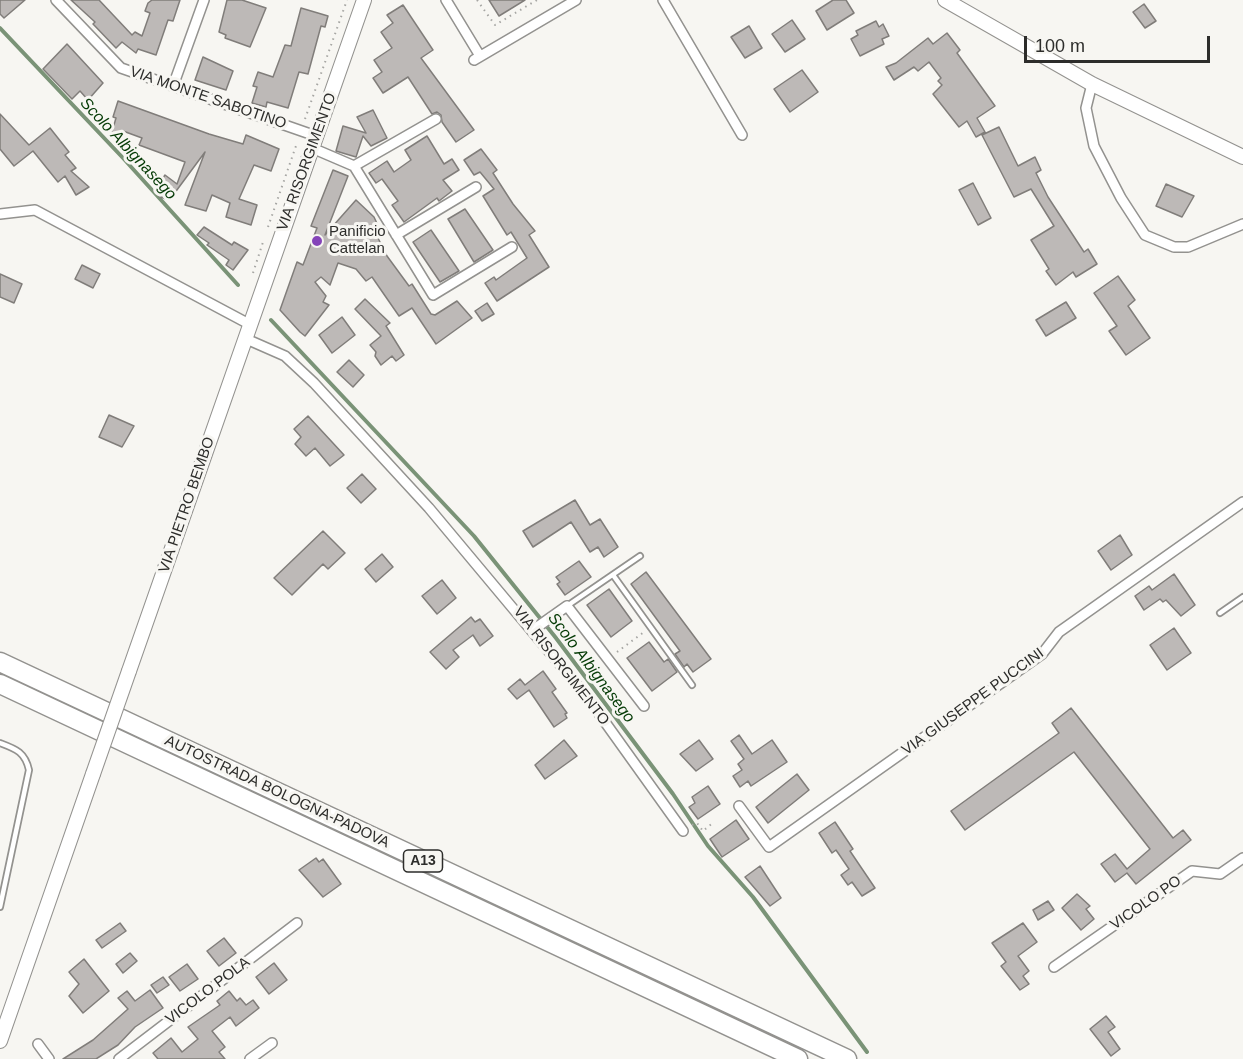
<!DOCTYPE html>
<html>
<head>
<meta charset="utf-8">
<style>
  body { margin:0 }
  #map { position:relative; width:1243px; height:1059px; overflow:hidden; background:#f7f6f2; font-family:Helvetica,sans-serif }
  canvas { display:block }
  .scale { position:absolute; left:1024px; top:36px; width:186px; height:27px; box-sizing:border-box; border:3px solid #2d2d2b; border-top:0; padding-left:8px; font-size:18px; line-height:21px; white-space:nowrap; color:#2d2d2b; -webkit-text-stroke:4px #f7f6f2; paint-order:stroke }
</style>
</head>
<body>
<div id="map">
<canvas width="1243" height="1059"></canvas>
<div class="scale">100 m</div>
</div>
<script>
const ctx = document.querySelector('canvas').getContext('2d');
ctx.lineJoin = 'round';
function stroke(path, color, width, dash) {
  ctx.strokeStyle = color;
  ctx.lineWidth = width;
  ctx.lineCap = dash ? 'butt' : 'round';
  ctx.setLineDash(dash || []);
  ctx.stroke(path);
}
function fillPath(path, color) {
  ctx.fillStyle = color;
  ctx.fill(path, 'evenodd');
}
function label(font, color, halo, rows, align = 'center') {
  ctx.font = font + ' Helvetica,sans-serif';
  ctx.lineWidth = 6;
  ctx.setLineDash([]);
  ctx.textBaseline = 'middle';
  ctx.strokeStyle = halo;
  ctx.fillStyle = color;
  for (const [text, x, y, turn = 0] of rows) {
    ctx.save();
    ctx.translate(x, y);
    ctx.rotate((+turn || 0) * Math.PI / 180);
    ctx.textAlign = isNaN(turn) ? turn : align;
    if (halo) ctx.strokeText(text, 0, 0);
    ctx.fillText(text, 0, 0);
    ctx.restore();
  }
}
stroke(new Path2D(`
  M0,28L123,158L238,285
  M271,320L474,536L556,638L673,794L708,846L753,897L867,1052`), '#7a9377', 4);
const building = new Path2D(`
  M0,0H25L4,18L0,14Z
  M71,0H99L132,35L135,32L142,36L150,13L145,11L148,3L152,0H180L173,21L168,20L156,55L138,49L136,53L122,42L116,48L93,24L95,22Z
  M227,0H242L266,8L250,47L225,38L226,35L219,32Z
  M489,0H525L499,16Z
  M833,0H846L854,13L827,30L816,11Z
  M1144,4L1156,21L1145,28L1133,12Z
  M403,5L433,50L421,58L474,130L456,142L442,122L441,115L437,112L432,114L408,77L383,93L373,78L382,72L374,60L392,48L381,32L393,23L387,15Z
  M301,8L328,16L325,27L321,26L308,74L299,72L288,108L267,102L266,107L252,103L257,87L253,86L258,72L273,77L285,45L291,46Z
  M792,20L805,39L785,52L772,34Z
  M876,21L879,27L883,24L889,36L882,39L884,44L860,56L851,39L858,35L856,31Z
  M749,26L762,48L745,58L731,37Z
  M947,33L960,50L957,53L995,106L977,118L985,132L976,137L967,121L959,127L933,94L942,85L938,81L941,78L929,62L918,71L914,67L894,80L886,67L896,63L928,38L933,44Z
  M67,44L103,83L88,100L80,91L72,99L43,69Z
  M203,57L233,71L226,90L195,80Z
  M802,70L818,92L790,112L774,89Z
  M118,101L209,134L243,144L246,135L279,149L271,171L254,165L239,199L257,205L251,225L226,217L230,203L212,195L206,211L185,205L205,152L171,198L169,200L160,197L154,191L165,175L177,184L185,162L139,145L142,138L123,131L120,138L111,135L116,118L113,117Z
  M373,110L387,138L371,146L363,136L356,157L336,151L343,126L366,133L357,117Z
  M0,114L29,145L50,128L69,152L65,155L76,168L71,171L89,187L76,195L65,176L58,182L33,151L14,166L0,149Z
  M999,127L1018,166L1035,157L1041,170L1036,173L1048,197L1084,252L1088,249L1097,264L1076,277L1073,272L1056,285L1046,271L1049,269L1031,240L1054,226L1031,189L1014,197L982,135Z
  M427,136L444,164L452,159L459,170L443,180L452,191L439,201L437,198L404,222L392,205L398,201L382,179L376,183L369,173L387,161L394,172L411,160L405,150Z
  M481,149L497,170L493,173L513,204L535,231L529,235L549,267L497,301L485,283L494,277L496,280L527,258L511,232L507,235L483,196L494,189L480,172L474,175L464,160Z
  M333,170L348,176L325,235L356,200L374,217L381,232L376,234L387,256L409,286L412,284L431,314L435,315L457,301L472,318L436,344L412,308L399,316L372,277L366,281L356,269L338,263L330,285L321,277L315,282L326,296L323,302L329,305L305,336L300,332L280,310L297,262L303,265L317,228L311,226Z
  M973,183L991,218L978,225L959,190Z
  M1166,184L1194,196L1182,217L1156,206Z
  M465,209L493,250L474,262L448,219Z
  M204,227L232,245L234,242L248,250L233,270L226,265L229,260L207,245L209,243L197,235Z
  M431,230L459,271L440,282L413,242Z
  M82,265L100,274L93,288L75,279Z
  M0,274L22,284L14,303L0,297Z
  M1118,276L1135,300L1128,306L1150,338L1126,355L1109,331L1117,326L1094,293Z
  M365,299L390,323L386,326L404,355L396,361L392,356L381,365L375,356L376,352L370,345L381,336L355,309Z
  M1066,302L1076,318L1046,336L1036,320Z
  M487,303L494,314L482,321L475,311Z
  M342,317L355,335L332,353L319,335Z
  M349,360L364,375L353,387L337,372Z
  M109,415L134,426L122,447L99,437Z
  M308,416L344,455L330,466L315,448L306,456L295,444L301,437L294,429Z
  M362,474L376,489L361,503L347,488Z
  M575,500L590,525L600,519L618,547L604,557L598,547L590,552L571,522L533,547L523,531Z
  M323,531L345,553L328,569L323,564L292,595L274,578Z
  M1120,535L1132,555L1111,570L1098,551Z
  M382,554L393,567L376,582L365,569Z
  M579,561L591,577L565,595L557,584L560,582L556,577Z
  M646,572L711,659L693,672L687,664L684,667L675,654L680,651L631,584Z
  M1174,574L1195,605L1181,616L1166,600L1163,602L1160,599L1144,610L1135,596L1149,586L1152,590Z
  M442,580L456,598L437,614L422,596Z
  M609,589L632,621L611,637L587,605Z
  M471,617L475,622L480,619L493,636L480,646L473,635L453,650L459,657L446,669L430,652Z
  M1174,628L1191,653L1167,670L1150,645Z
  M649,642L664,662L668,659L677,672L652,691L627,658Z
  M543,671L556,689L552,692L567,713L565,714L567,718L554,727L529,690L517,699L508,689L520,679L525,685Z
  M1071,708L1173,838L1183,830L1191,840L1136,884L1127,873L1115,882L1101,864L1115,854L1127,869L1150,849L1074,752L965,830L951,811L1059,733L1052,723Z
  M739,735L752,754L772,740L787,762L751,786L748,781L740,787L733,776L742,770L738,764L744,759L731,741Z
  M564,740L577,756L545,779L535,765Z
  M699,740L713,759L696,771L680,754Z
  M797,774L809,790L768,823L756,807Z
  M708,786L720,804L698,819L689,807L695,803L692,797Z
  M736,820L749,839L722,857L710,839Z
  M835,822L853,849L850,851L875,888L862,896L852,882L848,885L841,875L849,869L836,850L832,853L819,833Z
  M316,858L319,862L323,859L341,884L323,897L299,870Z
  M760,866L781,898L770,906L745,877Z
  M1077,894L1090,906L1086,909L1094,919L1081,930L1062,908Z
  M1048,901L1054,910L1038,920L1033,910Z
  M120,923L126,931L102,948L96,940Z
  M1023,923L1037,942L1018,956L1029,971L1023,976L1029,984L1020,990L1001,966L1006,962L992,943Z
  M224,938L236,953L219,966L207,951Z
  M130,953L137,961L123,973L116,964Z
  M84,959L109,991L83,1013L69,996L79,984L69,972Z
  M274,963L287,980L269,994L256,977Z
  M187,964L198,979L180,991L169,977Z
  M163,977L169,985L157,993L151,985Z
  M150,990L163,1008L135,1027L118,1045L96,1059H63L93,1040L128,1009L118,998L127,991L135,1001Z
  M229,991L237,1001L240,998L246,1005L253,1000L259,1008L236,1026L230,1017L212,1031L225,1047L219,1052L225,1059H158L153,1053L171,1038L182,1052L198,1039L188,1027L220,1005L217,1001Z
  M1106,1016L1115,1027L1108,1032L1120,1049L1111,1056L1090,1029Z`);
fillPath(building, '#bdb9b7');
stroke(building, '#807d7a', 1.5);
const lane = new Path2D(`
  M613,575L692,685
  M567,606L640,556
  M1220,613L1243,597
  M0,743C16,749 25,752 29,770L0,907`);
const street = new Path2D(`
  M56,0L121,68L316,136
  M446,0L480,56
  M663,0L742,135
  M474,60L576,0
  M1092,84L1086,108L1094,146L1121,198L1145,235L1174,247H1188L1243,224
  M173,86L204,0
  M312,148L354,166L433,295L512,247
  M354,166L436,119
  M0,214L35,210L249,324
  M396,235L476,187
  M244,338L285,356L314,383L429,508L587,697L683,831
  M533,630L567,606L644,706
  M739,806L769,847L1042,654L1059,632L1243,502
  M1054,967L1192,871L1220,874L1243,858
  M38,1044L49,1059
  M119,1059L297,923
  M250,1059L272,1043`);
const secondary = new Path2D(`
  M945,0L1092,84L1243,157
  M129,671L364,0
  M0,1041L93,774`);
const highway = new Path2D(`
  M0,662L847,1059
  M0,684L798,1059`);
stroke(lane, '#93928f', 8);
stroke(street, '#93928f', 12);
stroke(secondary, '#93928f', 16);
stroke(highway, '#93928f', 21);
stroke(new Path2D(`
  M477,0L495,25L537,0
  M305,119L347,0
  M268,227L297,143
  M253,273L263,242
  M617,652L644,632
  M692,825L697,823L703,831L714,822`), '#a6a6a3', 2, [1.5, 4.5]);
stroke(lane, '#fff', 4.5);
stroke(street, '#fff', 9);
stroke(secondary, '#fff', 14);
stroke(highway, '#fff', 18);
const secondaryBridge = new Path2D(`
  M93,774L129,671`);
stroke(secondaryBridge, '#93928f', 16, []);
stroke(secondaryBridge, '#fff', 14);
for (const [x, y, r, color] of [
  [317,241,6,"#8544b9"]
]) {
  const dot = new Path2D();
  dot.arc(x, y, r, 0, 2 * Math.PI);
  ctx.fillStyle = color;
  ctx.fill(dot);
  stroke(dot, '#f7f6f2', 2);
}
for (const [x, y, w] of [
  [423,861,39]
]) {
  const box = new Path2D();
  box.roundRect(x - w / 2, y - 11, w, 22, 4.5);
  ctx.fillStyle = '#f7f6f2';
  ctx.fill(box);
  stroke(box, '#2d2d2b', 1.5);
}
label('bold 14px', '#2d2d2b', null, [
  ["A13",423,861]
]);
label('15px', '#2d2d2b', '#f7f6f2', [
  ["VIA MONTE SABOTINO",208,98,19],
  ["VIA RISORGIMENTO",307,162,-70],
  ["VIA PIETRO BEMBO",187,505,-71],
  ["VIA RISORGIMENTO",561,666,52],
  ["VIA GIUSEPPE PUCCINI",973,702,-36],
  ["AUTOSTRADA BOLOGNA-PADOVA",277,792,25],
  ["VICOLO PO",1146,903,-35],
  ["VICOLO POLA",208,991,-37]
]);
label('15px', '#2d2d2b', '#f7f6f2', [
  ["Panificio",329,232],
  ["Cattelan",329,249]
], 'left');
label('italic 16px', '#043a05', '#f7f6f2', [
  ["Scolo Albignasego",128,149,47],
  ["Scolo Albignasego",591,668,53]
]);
</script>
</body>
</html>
